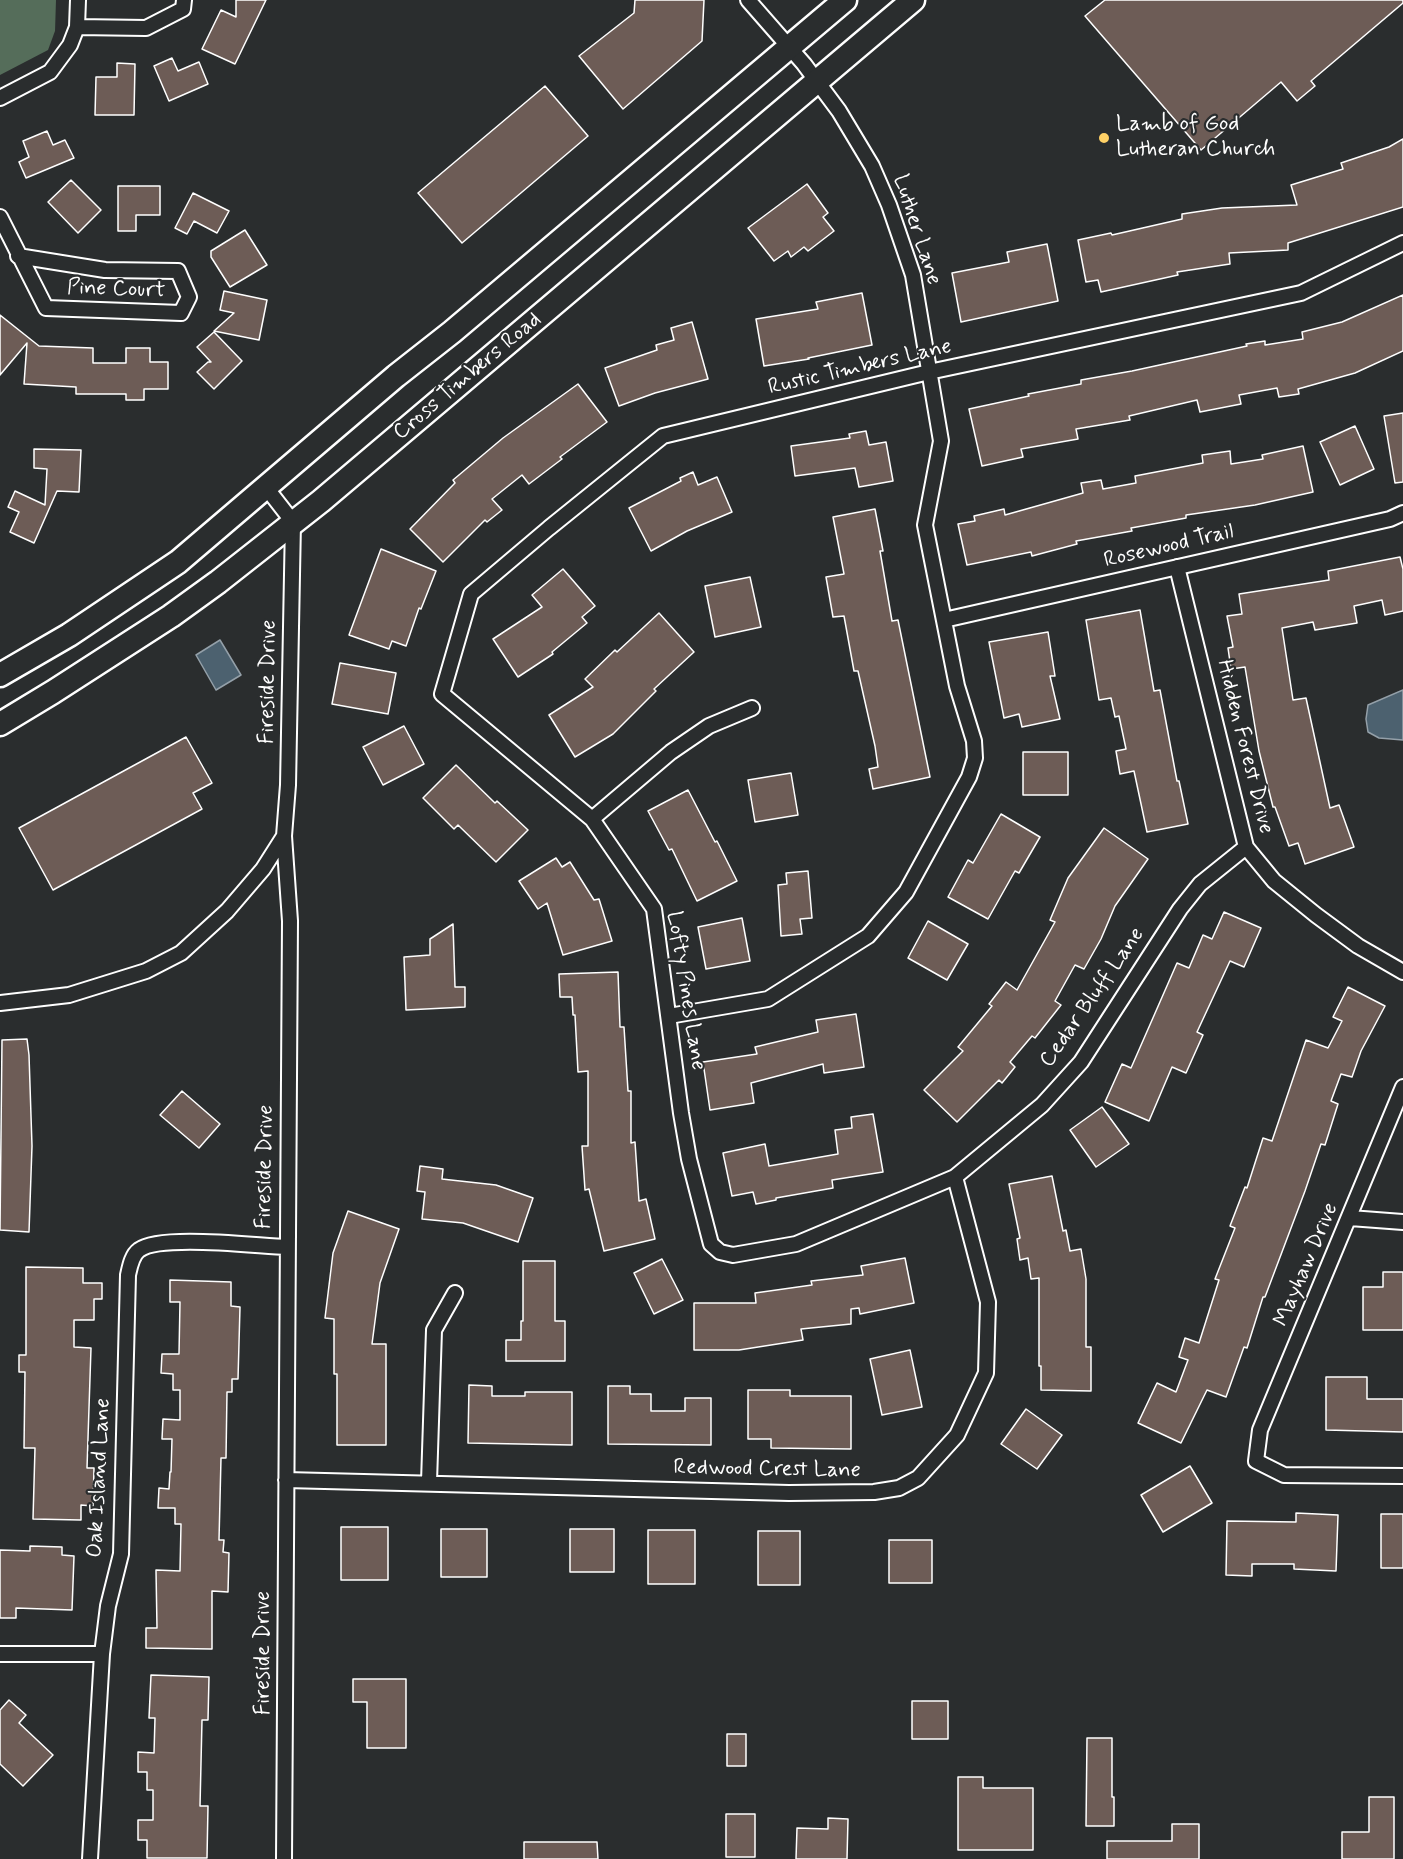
<!DOCTYPE html>
<html>
<head>
<meta charset="utf-8">
<style>
  body { margin:0 }
  canvas { display:block; background:#2a2d2e }
</style>
</head>
<body>
<canvas width="1403" height="1859"></canvas>
<script>
const ctx = document.querySelector('canvas').getContext('2d');
ctx.lineJoin = 'round';
function fillPath(path, color) {
  ctx.fillStyle = color;
  ctx.fill(path, 'evenodd');
}
function stroke(path, color, width, dash) {
  ctx.strokeStyle = color;
  ctx.lineWidth = width;
  ctx.lineCap = dash ? 'butt' : 'round';
  ctx.setLineDash(dash || []);
  ctx.stroke(path);
}
function label(font, color, halo, rows, align = 'center') {
  ctx.font = font + ' Mynerve,sans-serif';
  ctx.lineWidth = 4.5;
  ctx.setLineDash([]);
  ctx.textBaseline = 'middle';
  ctx.strokeStyle = halo;
  ctx.fillStyle = color;
  for (const [text, x, y, turn = 0] of rows) {
    ctx.save();
    ctx.translate(x, y);
    ctx.rotate((+turn || 0) * Math.PI / 180);
    ctx.textAlign = isNaN(turn) ? turn : align;
    if (halo) ctx.strokeText(text, 0, 0);
    ctx.fillText(text, 0, 0);
    ctx.restore();
  }
}
fillPath(new Path2D(`
  M0,0H56L55,31L48,50L0,75Z`), '#556d5a');
const water = new Path2D(`
  M220,640L241,675L216,690L196,655Z
  M1403,690V740L1379,738L1368,732L1366,719L1368,705Z`);
fillPath(water, '#4c616f');
stroke(water, '#94a0a9', 1.5);
const building = new Path2D(`
  M236,0H266L235,64L202,49L221,10L236,17Z
  M635,0H704L702,41L623,109L579,56L634,13Z
  M1105,0H1403V3L1311,81L1315,86L1297,101L1281,82L1201,150L1085,16Z
  M172,58L178,71L199,62L208,84L169,101L154,66Z
  M117,63L135,64L134,115H95L96,77H117Z
  M545,86L588,136L462,243L418,193Z
  M47,131L53,145L65,140L74,158L26,178L19,162L29,157L23,141Z
  M1403,139V207L1288,243V250L1229,253L1230,264L1177,272L1178,275L1101,292L1098,280L1086,282L1078,240L1111,233L1112,235L1182,219V214L1222,208L1297,205L1291,185L1343,169L1341,163L1389,147Z
  M71,180L101,210L78,233L48,202Z
  M807,184L828,213L823,217L834,231L808,251L804,247L791,257L788,251L774,261L748,228Z
  M118,186H160V215H136V231H118Z
  M193,193L229,211L217,233L194,221L187,234L175,228Z
  M245,230L267,265L230,287L211,257V251Z
  M1047,244L1058,301L961,322L952,273L1009,262L1007,252Z
  M224,291L267,300L259,340L214,331L234,313L220,310Z
  M862,293L872,345L808,358L809,359L764,366L756,319L818,309L816,302Z
  M1403,295V351L1355,373L1298,389L1299,394L1279,397L1277,388L1239,395L1241,404L1200,412L1197,400L1129,416L1130,420L1076,429L1078,439L1021,449L1023,457L982,466L969,409L1029,396L1028,394L1081,384V380L1132,371L1247,346L1246,344L1265,341V345L1303,339L1302,332L1342,322Z
  M0,315L39,346L93,348V363H126V348H150V362H168V389H144V400H126V394H76V387L24,384L27,343L0,375Z
  M692,322L708,379L655,393L619,406L605,368L657,350L656,345L674,340L671,328Z
  M214,332L242,361L214,389L197,372L208,362H211L197,347Z
  M578,384L607,422L560,457L562,459L529,484L522,475L492,499L502,510L487,522L485,520L443,562L410,529L455,483L453,480L503,438Z
  M1403,413V482L1395,483L1384,416Z
  M1355,426L1374,469L1340,485L1320,442Z
  M866,431L869,445L886,442L893,481L859,487L855,468L795,476L791,446L850,438L849,434Z
  M1303,446L1313,492L1255,505L1186,515V518L1131,528L1132,531L1076,541L1077,544L1032,556L1031,552L967,565L958,524L975,521L974,516L1004,509L1005,515L1083,493L1081,483L1101,480L1103,489L1136,483L1135,476L1203,463L1202,455L1230,451L1231,464L1263,459L1262,455Z
  M34,449L81,450L79,492L57,491L34,543L10,532L19,512L8,507L15,491L45,505L47,469L34,468Z
  M693,472L698,485L717,477L732,512L687,531L651,551L629,508L681,481L680,478Z
  M875,509L883,551H880L892,621L898,620L930,777L873,789L869,769L878,767L875,746L858,671H854L844,616L833,617L826,577L844,574L833,517Z
  M381,549L436,571L421,609L419,608L406,646L392,641L389,649L349,635Z
  M1400,557L1403,569V611L1385,615L1382,600L1354,606L1357,623L1315,630L1313,622L1282,628L1293,700L1306,698L1330,808L1339,805L1354,847L1305,864L1298,843L1289,846L1275,807H1273L1259,751L1245,667L1231,669L1228,648L1233,647L1227,616L1242,614L1239,594L1329,580L1328,571Z
  M563,569L595,606L582,617L587,623L552,652L553,654L518,677L493,639L542,607L532,595Z
  M750,577L761,627L715,637L705,586Z
  M1140,610L1154,691L1160,690L1177,781H1179L1188,824L1147,832L1134,771L1120,774L1116,751L1126,749L1119,716L1115,717L1111,698L1099,700L1086,620Z
  M659,613L694,652L654,689L656,691L613,734L575,757L549,715L593,687L585,679L615,650L617,652Z
  M1048,632L1055,676H1050L1060,719L1022,727L1019,714L1004,718L989,642Z
  M340,663L396,673L388,714L332,704Z
  M404,726L424,764L383,785L363,747Z
  M186,737L212,783L193,793L202,809L53,890L19,828Z
  M1023,752H1068V795H1023Z
  M456,765L495,803L497,801L528,830L496,862L458,825L454,829L423,798Z
  M791,773L798,815L755,822L748,780Z
  M688,790L715,842L717,841L737,881L697,901L672,849L669,850L648,811Z
  M1001,814L1040,837L1019,873L1015,871L988,919L948,897L968,860L973,863Z
  M1104,828L1148,859L1115,906L1101,939L1084,969L1075,965L1055,1001L1061,1005L1035,1038L1032,1036L1010,1062L1015,1067L1002,1083L999,1080L957,1122L924,1090L963,1051L958,1047L992,1006L989,1004L1006,982L1017,990L1055,922L1050,920L1068,878Z
  M556,858L562,867L570,862L594,900L599,899L612,941L563,955L547,903L538,909L519,881Z
  M808,871L812,918L800,919L802,934L781,936L778,885L787,884L786,873Z
  M1224,912L1261,928L1244,967L1230,961L1197,1032L1203,1035L1186,1073L1172,1067L1149,1121L1105,1102L1122,1064L1131,1068L1177,963L1189,968L1203,935L1212,939Z
  M742,918L750,961L706,969L698,927Z
  M928,921L968,944L947,980L908,958Z
  M453,924L455,987H465V1007L406,1010L404,957L430,955V939Z
  M618,972L620,1027H624L628,1091H631V1143L635,1142L639,1201L646,1199L655,1239L604,1251L589,1189L585,1190L582,1146H588V1071L578,1072L575,1015H573L572,997H560L559,974Z
  M1348,987L1385,1006L1361,1051L1352,1077L1341,1074L1331,1101L1338,1104L1325,1145L1321,1144L1305,1191L1265,1297H1263L1247,1348L1244,1347L1226,1397L1207,1390L1181,1443L1138,1423L1157,1383L1176,1392L1188,1360L1179,1357L1185,1338L1199,1343L1219,1280L1215,1279L1235,1228L1230,1226L1245,1187L1247,1188L1263,1138L1272,1141L1306,1040L1328,1048L1342,1021L1333,1017Z
  M856,1014L864,1067L824,1073L823,1064L751,1083L754,1103L710,1110L703,1062L757,1054L755,1047L818,1032L816,1020Z
  M27,1039L29,1055L32,1146L29,1232L0,1230L2,1040Z
  M182,1091L220,1124L199,1148L160,1115Z
  M1102,1107L1129,1144L1096,1167L1070,1130Z
  M873,1114L883,1172L832,1180L833,1188L776,1198V1200L756,1204L753,1192L732,1196L723,1153L765,1144L769,1166L838,1154L835,1130L852,1128L851,1117Z
  M420,1166L443,1169L442,1179L496,1185L533,1198L518,1242L463,1223L422,1219L425,1192L417,1191Z
  M1052,1176L1063,1231L1066,1230L1070,1251L1081,1249L1086,1279V1347H1091V1391L1041,1390V1366H1039V1278L1031,1279L1028,1258L1020,1260L1017,1239L1020,1238L1009,1184Z
  M348,1211L399,1229L380,1283L372,1344H386V1445H337V1374H334V1319L325,1318L333,1253Z
  M905,1258L914,1303L860,1314L859,1308L851,1309V1324L801,1329L803,1340L739,1350H694V1303H756L755,1293L812,1285L811,1281L863,1275L861,1266Z
  M662,1259L683,1300L654,1314L634,1273Z
  M523,1261H555V1321H565V1361H506V1340H521V1321H523Z
  M26,1267L83,1268V1283H102V1299H94V1320H74V1347L91,1348L87,1468H94L93,1506L81,1505V1520L33,1519L35,1448H24L25,1372H19V1355H26Z
  M1383,1272H1403V1330H1363V1287H1383Z
  M170,1280L231,1282V1306L240,1307L238,1379H232V1392H227L226,1458H221L219,1540H224L223,1552L229,1553L228,1592L212,1591V1649L146,1648V1628H157L156,1570L180,1571L181,1524H175V1508H158L159,1488L169,1489L170,1472H171L172,1439H162L163,1419L180,1420V1390H173V1374L161,1373L162,1354H179L180,1302H170Z
  M910,1350L922,1407L882,1415L870,1359Z
  M1326,1377H1367V1399H1403V1432L1326,1430Z
  M469,1385L492,1386V1396H525V1392H572V1445L468,1443Z
  M608,1386H630V1394H651V1411H685V1398H711V1445L608,1444Z
  M748,1390H790V1396H851V1449L771,1448V1439H748Z
  M1026,1409L1062,1435L1037,1469L1001,1444Z
  M1190,1466L1212,1503L1163,1532L1141,1495Z
  M1296,1513L1338,1515L1336,1571L1294,1569V1564H1252V1576L1226,1575L1227,1521L1296,1522Z
  M1381,1514H1403V1568H1381Z
  M341,1527H388V1580H341Z
  M441,1529H487V1577H441Z
  M570,1529H614V1572H570Z
  M648,1530H695V1584H648Z
  M758,1531H800V1585H758Z
  M889,1540H932V1583H889Z
  M30,1546L62,1547V1555L74,1556L72,1610L16,1608V1618H0V1550L30,1551Z
  M151,1675L209,1677L208,1720H202L200,1806H208L207,1858H147V1840H138V1820H153V1790H147V1772H138V1752L154,1753L155,1718H149Z
  M353,1679H406V1748H367V1702H353Z
  M9,1700L26,1715L19,1723L53,1755L23,1786L0,1764V1710Z
  M912,1701H948V1739H912Z
  M727,1734H746V1766H727Z
  M1087,1738H1112V1797H1114V1826H1086Z
  M958,1777H983V1788H1033V1850H958Z
  M1369,1797H1394V1859H1342V1832H1369Z
  M726,1814H755V1857H726Z
  M828,1818L848,1819L847,1859H796L797,1828L828,1829Z
  M1172,1824H1199V1859H1107V1841H1172Z
  M524,1842H597L598,1859H524Z`);
fillPath(building, '#6d5c56');
stroke(building, '#fff', 1.5);
const minor = new Path2D(`
  M77,27L146,28L183,9L184,0
  M0,98L50,72L70,45L77,27L78,0
  M0,217L46,308L181,313L189,297L178,271L105,270L18,256
  M265,486L293,522L288,785L284,836L290,921L284,1859
  M1177,567L1246,847L1274,881L1316,915L1358,946L1403,972
  M944,620L1390,519L1403,513
  M592,819L671,752L709,726L752,708
  M1246,847L1200,884L1180,909L1081,1062L1042,1105L955,1177L796,1244L733,1255L720,1252L711,1244L689,1159L681,1113L654,909L592,819L442,694L471,594L549,528L663,436L929,372L1301,293L1403,243
  M0,1003L69,995L146,971L181,953L227,911L263,869L284,836
  M669,1016L768,999L868,936L906,892L969,777L975,758L974,741L957,686L925,525L941,441L913,275L889,205L872,166L839,111L804,64L748,0
  M1403,1087L1260,1430L1256,1461L1284,1475L1403,1476
  M1350,1218L1403,1222
  M286,1480L789,1493L874,1492L899,1488L918,1478L957,1435L986,1373L988,1302L955,1177
  M429,1482L434,1330L455,1293
  M0,1654H102
  M90,1859L102,1654L108,1606L121,1554L128,1275C130,1266 132,1255 139,1250C160,1234 256,1246 287,1247`);
const primary = new Path2D(`
  M0,675L69,635L178,562L396,376L452,332L845,0
  M0,724L53,692L171,616L218,582L321,501L913,0`);
stroke(minor, '#fff', 18);
stroke(primary, '#fff', 27);
stroke(minor, '#2a2d2e', 14);
stroke(primary, '#2a2d2e', 22);
for (const [x, y, r, color] of [
  [1104,138,6,"#ffd166"]
]) {
  const dot = new Path2D();
  dot.arc(x, y, r, 0, 2 * Math.PI);
  ctx.fillStyle = color;
  ctx.fill(dot);
  stroke(dot, '#2a2d2e', 2);
}
label('22px', '#fff', '#2a2d2e', [
  ["Lamb of God",1116,125],
  ["Lutheran Church",1116,150]
], 'left');
label('22px', '#fff', '#2a2d2e', [
  ["Luther Lane",916,230,72],
  ["Pine Court",116,290,2],
  ["Rustic Timbers Lane",860,368,-13],
  ["Cross Timbers Road",468,377,-40],
  ["Rosewood Trail",1169,547,-13],
  ["Fireside Drive",269,682,-89],
  ["Hidden Forest Drive",1244,747,76],
  ["Lofty Pines Lane",685,991,81],
  ["Cedar Bluff Lane",1093,998,-55],
  ["Fireside Drive",266,1167,-89],
  ["Mayhaw Drive",1307,1265,-67],
  ["Redwood Crest Lane",767,1470,1],
  ["Oak Island Lane",100,1478,-87],
  ["Fireside Drive",264,1653,-90]
]);
</script>
</body>
</html>
